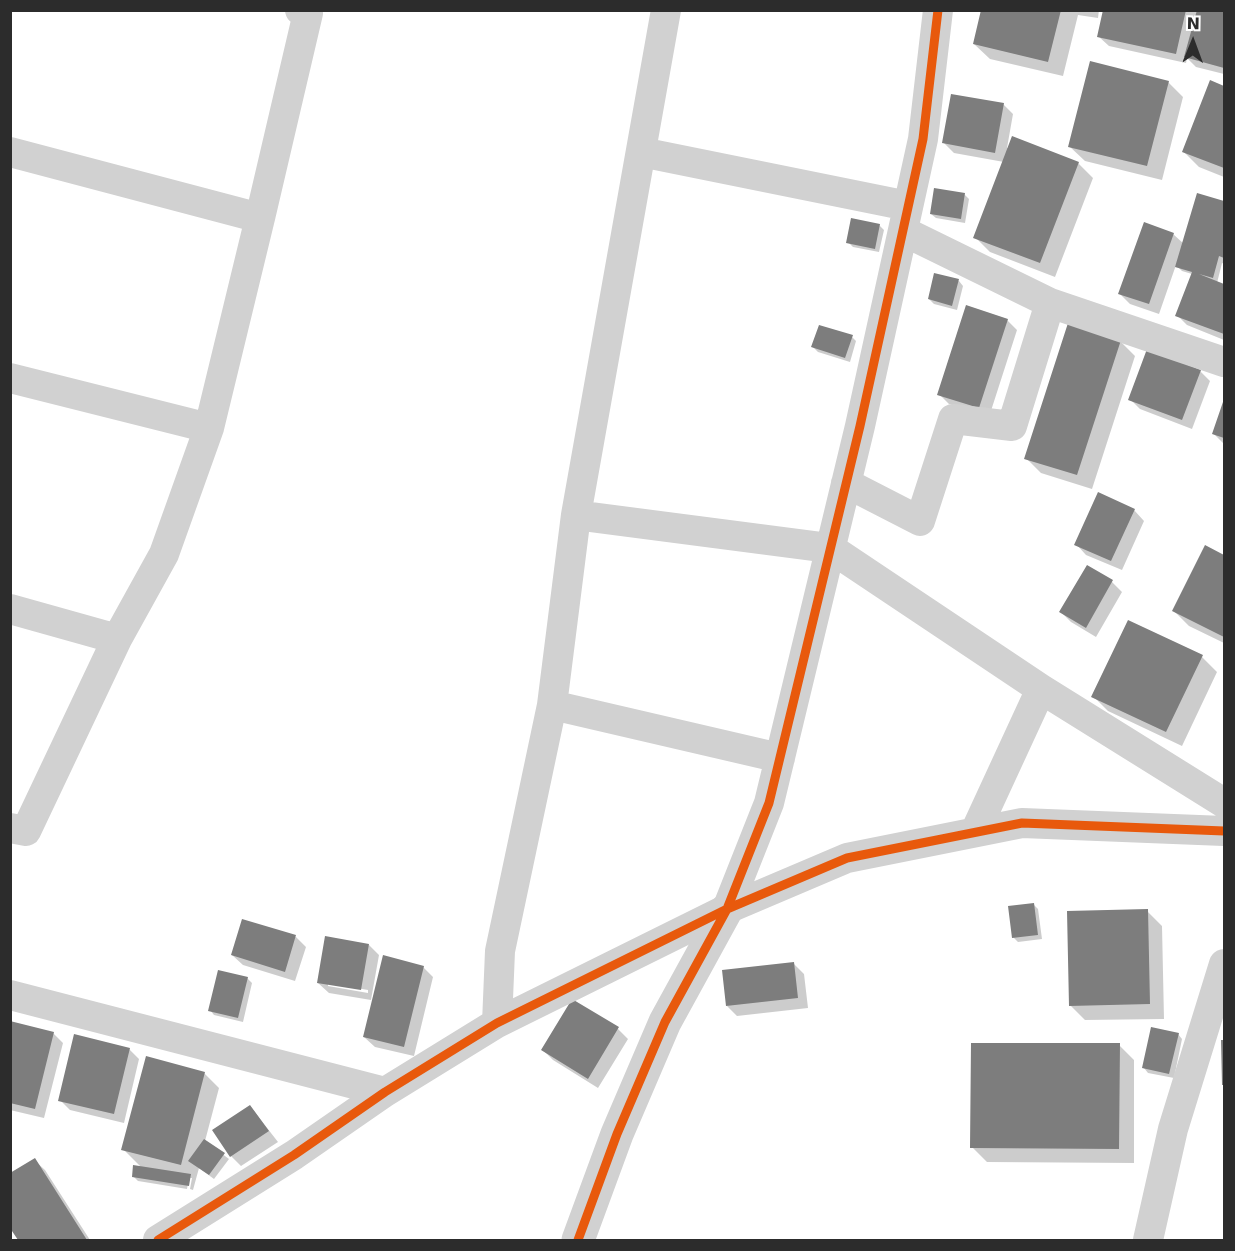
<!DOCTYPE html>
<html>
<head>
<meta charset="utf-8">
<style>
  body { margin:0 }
  #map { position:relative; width:1235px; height:1251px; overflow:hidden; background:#fff; font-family:"DejaVu Sans",sans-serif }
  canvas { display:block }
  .frame { position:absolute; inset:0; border:12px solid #2c2c2c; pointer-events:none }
  .north { position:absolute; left:1163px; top:12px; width:60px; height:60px; -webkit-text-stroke:4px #fff; paint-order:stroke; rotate:1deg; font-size:16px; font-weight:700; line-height:24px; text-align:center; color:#2c2c2c }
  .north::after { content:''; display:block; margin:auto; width:21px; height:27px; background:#2c2c2c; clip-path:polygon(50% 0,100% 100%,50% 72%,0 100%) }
</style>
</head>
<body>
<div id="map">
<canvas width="1235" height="1251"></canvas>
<div class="frame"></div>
<div class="north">N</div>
</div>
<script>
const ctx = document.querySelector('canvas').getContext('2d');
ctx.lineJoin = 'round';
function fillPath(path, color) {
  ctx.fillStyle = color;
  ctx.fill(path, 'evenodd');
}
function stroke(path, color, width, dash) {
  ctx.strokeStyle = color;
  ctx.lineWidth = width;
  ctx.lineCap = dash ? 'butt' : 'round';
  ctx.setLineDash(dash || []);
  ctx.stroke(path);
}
fillPath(new Path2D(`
  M983,10H1099L1098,18L1078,15L1063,76L990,59L974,44Z
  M1104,10H1224V74L1196,67L1187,58L1186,63L1109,46L1098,36Z
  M1168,82L1183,97L1162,180L1085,161L1069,146Z
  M1211,82L1224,87V177L1199,167L1184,152Z
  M1003,104L1013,114L1007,148L1078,163L1093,178L1055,277L990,252L975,237L1004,162L954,153L944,143Z
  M964,194L969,199L965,223L936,218L931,214Z
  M1198,195L1224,203V264L1222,263L1217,283L1224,286V340L1187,325L1177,315L1192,274L1182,271L1176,265L1159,314L1130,304L1120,294L1173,234L1184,244Z
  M879,225L884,230L879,252L853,247L848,242Z
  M936,275L959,281L963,286L957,310L934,304L929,299Z
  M1007,320L1017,330L989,417L949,404L939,394Z
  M852,337L856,341L850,362L818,352L813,347Z
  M1120,341L1135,356L1092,489L1041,473L1026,458Z
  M1200,371L1210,381L1192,429L1140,409L1130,399Z
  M1224,402V444L1213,433Z
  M1134,510L1144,521L1122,570L1086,555L1076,544Z
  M1206,547L1224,556V643L1189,626L1174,611Z
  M1087,567L1112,582L1122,592L1096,637L1071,622L1061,612Z
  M1202,657L1217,672L1182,746L1108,711L1093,696Z
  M1034,905L1038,909L1042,939L1018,942L1013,937Z
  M1147,911L1162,926L1164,1019L1085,1020L1070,1005Z
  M243,921L296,937L306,947L295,981L243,965L232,955Z
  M369,945L379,955L371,1000L329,993L318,983ZM328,983L368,990V993L328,986Z
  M794,964L804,974L808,1008L737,1016L727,1006Z
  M423,967L433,977L414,1056L375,1047L364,1037Z
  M247,978L252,983L243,1022L214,1015L210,1010Z
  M10,1023L53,1033L63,1043L44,1118L10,1110Z
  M618,1029L628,1039L598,1088L553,1060L543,1050Z
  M1178,1034L1182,1039L1174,1078L1148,1073L1144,1068Z
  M1222,1042H1224V1086L1223,1084Z
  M1119,1045L1134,1060V1163L987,1162L972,1147Z
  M129,1049L139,1059L124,1123L70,1110L60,1100Z
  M204,1073L219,1088L205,1141L229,1159L214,1179L199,1168L193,1190L190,1189L192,1178H189L187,1189L138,1181L133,1176L142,1168L123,1149Z
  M250,1106L278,1142L241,1166L231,1156Z
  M34,1160L45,1170L90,1240H20L10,1225Z`), '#0003');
fillPath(new Path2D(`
  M981,10H1061L1048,62L973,44Z
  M1103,10H1186L1176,54L1097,37Z
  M1197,10H1224V68L1184,57Z
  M1090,61L1169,81L1147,166L1068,147Z
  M1210,80L1224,86V168L1182,152Z
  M951,94L1004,103L995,153L942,143Z
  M1012,136L1079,162L1040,263L973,238Z
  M934,188L965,193L961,219L930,214Z
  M1197,193L1224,201V258L1219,256L1213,278L1199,274L1224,284V334L1175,316L1192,272L1175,267Z
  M851,218L880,224L875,249L846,243Z
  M1144,222L1174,233L1149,304L1118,294Z
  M934,273L959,279L952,306L928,299Z
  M966,305L1008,319L979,408L937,395Z
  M1068,323L1121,340L1077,475L1024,459Z
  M819,325L853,335L845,358L811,347Z
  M1147,349L1201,370L1182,420L1128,400Z
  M1224,399V438L1212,434Z
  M1098,492L1135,509L1111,561L1074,545Z
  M1205,545L1224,555V637L1172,611Z
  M1087,565L1113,580L1086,628L1059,612Z
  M1128,620L1203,655L1166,732L1091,697Z
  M1034,903L1038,935L1012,938L1008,906Z
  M1148,909L1150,1004L1069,1006L1067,911Z
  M242,919L296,935L285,972L231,955Z
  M325,936L369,944L361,990L317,983Z
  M383,955L424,966L404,1047L363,1037Z
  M794,962L798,998L726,1006L722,970Z
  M218,970L248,977L238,1018L208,1011Z
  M572,999L619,1027L588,1079L541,1050Z
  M10,1021L54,1032L35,1109L10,1103Z
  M1151,1027L1179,1033L1169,1074L1142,1068Z
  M74,1034L130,1048L114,1114L58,1101Z
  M1221,1040H1224V1085H1222Z
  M971,1043H1120L1119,1149L970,1148Z
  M146,1056L205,1072L181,1165L121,1150Z
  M250,1105L269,1131L230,1157L212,1130Z
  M204,1139L225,1153L209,1175L188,1161Z
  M35,1158L87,1240H18L10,1228V1173Z
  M133,1165L191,1174L189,1186L132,1177Z`), '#7d7d7d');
stroke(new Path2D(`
  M10,152L260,218L308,13L300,10
  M641,152L908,206
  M1050,303L1224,362
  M10,378L209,428L260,218
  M846,483L920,521L953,419L1012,426L1050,303L903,231
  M576,515L830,548L1041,689L975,832
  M10,609L117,639L164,554L209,428
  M1041,689L1224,803
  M552,705L780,758
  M10,828L26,831L117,639
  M727,909L769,803L860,426L923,139L938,10
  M10,995L385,1092
  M497,1023L500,951L552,705L576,515L666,10
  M158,1240L294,1155L385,1092L497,1023L727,909L847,858L1022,823L1224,831
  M1148,1240L1173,1129L1224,964`), '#d1d1d1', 30);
stroke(new Path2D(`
  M578,1240L617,1134L665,1022L727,909`), '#d1d1d1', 33);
stroke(new Path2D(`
  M158,1240L294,1155L385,1092L497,1023L727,909L847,858L1022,823L1224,831
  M578,1240L617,1134L665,1022L727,909L769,803L860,426L923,139L938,10`), '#e8590c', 9);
</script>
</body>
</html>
